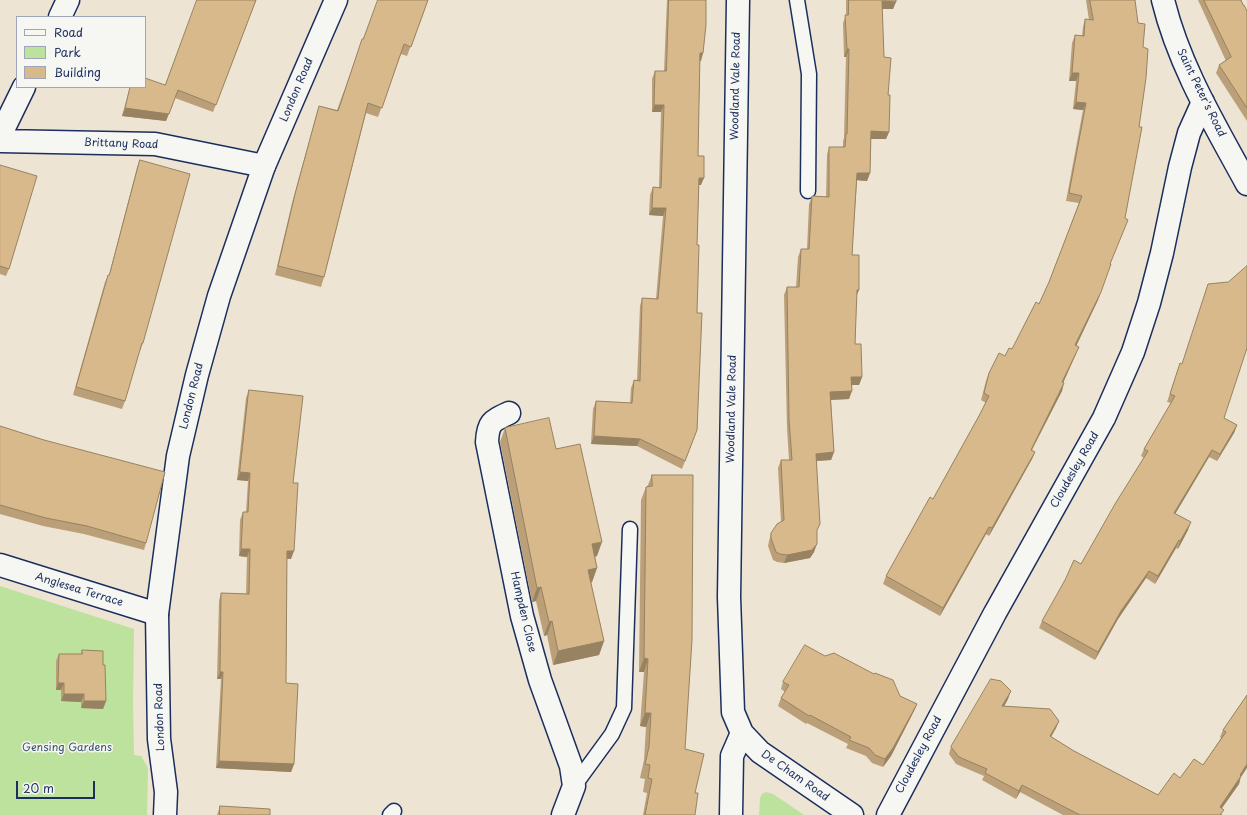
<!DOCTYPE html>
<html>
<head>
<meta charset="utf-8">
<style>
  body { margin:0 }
  #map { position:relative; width:1247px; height:815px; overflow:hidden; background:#ede4d3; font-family:"Playpen Sans",sans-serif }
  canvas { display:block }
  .legend { position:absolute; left:16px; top:16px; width:130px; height:72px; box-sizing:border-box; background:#f6f6f2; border:1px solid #9ea6b7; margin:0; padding:5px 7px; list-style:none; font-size:12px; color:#1b2f5e }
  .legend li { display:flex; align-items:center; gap:8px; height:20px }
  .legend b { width:20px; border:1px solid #9ea6b7 }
  .scale { position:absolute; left:16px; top:781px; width:79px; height:18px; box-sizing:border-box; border:2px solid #1b2f5e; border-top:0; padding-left:5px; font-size:12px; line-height:14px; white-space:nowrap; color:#1b2f5e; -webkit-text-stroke:3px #f6f6f2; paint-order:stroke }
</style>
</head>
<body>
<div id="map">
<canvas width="1247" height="815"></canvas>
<ul class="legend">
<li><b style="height:5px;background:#f6f6f2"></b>Road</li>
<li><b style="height:11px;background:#bce29d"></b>Park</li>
<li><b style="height:11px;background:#d8b98b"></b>Building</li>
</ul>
<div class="scale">20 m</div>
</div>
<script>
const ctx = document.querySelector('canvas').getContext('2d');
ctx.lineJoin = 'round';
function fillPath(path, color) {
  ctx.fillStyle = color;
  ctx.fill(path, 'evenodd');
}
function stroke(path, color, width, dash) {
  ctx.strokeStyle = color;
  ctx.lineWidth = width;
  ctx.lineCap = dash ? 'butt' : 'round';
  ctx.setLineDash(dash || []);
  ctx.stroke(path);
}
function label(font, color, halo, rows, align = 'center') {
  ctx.font = font + ' "Playpen Sans",sans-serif';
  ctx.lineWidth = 3;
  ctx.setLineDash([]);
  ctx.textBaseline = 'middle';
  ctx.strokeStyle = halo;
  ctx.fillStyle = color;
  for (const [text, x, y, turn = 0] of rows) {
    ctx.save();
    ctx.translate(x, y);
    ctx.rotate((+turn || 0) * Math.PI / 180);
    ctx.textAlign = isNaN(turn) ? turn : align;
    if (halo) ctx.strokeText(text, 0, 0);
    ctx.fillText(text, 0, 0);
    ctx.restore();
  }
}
fillPath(new Path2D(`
  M0,586L134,629L133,703L134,755L141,756L148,768L147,815H0Z
  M766,792L773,794L804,815H759L760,798L762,794Z`), '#bce29d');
const service = new Path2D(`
  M797,0L809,74L808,191
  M574,786L612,734L624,708L630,529
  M390,815L394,811`);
const minor = new Path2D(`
  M1163,0C1179,66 1215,125 1247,184
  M60,17L68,0
  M0,136L24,87
  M0,141L155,144L264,166
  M509,413C492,421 488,422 487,442L522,616L540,680L571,766L574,786L563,815
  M0,565L157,614
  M742,733L760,752L852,815
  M731,815L732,756L742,733L733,712L729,597L738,0
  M888,815L995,613L1104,418L1133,352L1149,303L1162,253L1180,167L1189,133L1203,102`);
const primary = new Path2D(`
  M165,815L166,792L159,739L157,614L178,456L197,375L219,296L264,166L336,0`);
stroke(service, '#1b2f5e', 17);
stroke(minor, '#1b2f5e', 25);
stroke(primary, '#1b2f5e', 25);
stroke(service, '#f6f6f2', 14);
stroke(minor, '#f6f6f2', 22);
stroke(primary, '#f6f6f2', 22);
fillPath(new Path2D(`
  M256,0L213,112L175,98L166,121L122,116L130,87H145L165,85Z
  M428,0L407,56L401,54L378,117L366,113L324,277L321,287L275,275L292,203L316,116L319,106L337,110L363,39Z
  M667,0H706L703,53L700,61L698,156L701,185H699L697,245V430L682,469L637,446L591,444L593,409L596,401L630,403L631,388L634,380H637L640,306L642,298L656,299L663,216L649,215L650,195L653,187L659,188L661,112H652V79L655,71H664Z
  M846,0H896L893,9H882L884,57L888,95L889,132L886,139H871L870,173L867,181L857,180L852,255L856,297L855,344L862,377L859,385H852L849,399L831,400L834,452L831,460L817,461V531L814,552L810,558L784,563L777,562L773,560L768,546L769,541L771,533L781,522L778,468L781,460H789L787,428L784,295L787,287H796L798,257L801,249H807L809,204L812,196L826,197L827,155L829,147H843V141L844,138L846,57H844L843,23L846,15Z
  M1086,0H1135L1110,264L1098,300L1076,345V354L1063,382L1062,391L1032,450L1035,452L1032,459L989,536L986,534L940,616L883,584L886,576L933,499L980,414L986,403L981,400L986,381L989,373L1012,349L1039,304L1049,282L1079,203L1066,201L1083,110L1073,109L1076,81H1069L1072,43L1075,35L1082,36L1083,27L1085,19L1089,20Z
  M1198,0H1241L1243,5L1247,11V121L1216,73L1219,65L1226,61Z
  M140,160L143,343L140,351L139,350L125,401L122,409L73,395L105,282L109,275L137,168Z
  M0,165L9,269L6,276L0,274Z
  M1180,363L1224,418L1237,425L1234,433L1217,461L1209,457L1175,514L1188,530L1178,549L1176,548L1155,584L1146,578L1118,619L1095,660L1039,628L1042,621L1081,564L1144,458L1141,456L1144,449L1171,403L1167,402Z
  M249,390L293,483L291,559H287L286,683L294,764L291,772L216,768L221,679H217L219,601L221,593L246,594L247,557L239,556L240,520L243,512H246L248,481L237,480L246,398Z
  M0,426L146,543L144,550L84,534L43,526L0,514Z
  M505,428L556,449L597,556L595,557L597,568L592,582L591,583L604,641L599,655L553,665L547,635L544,636L536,601L532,602L500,442Z
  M652,475L685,749L695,793V815H643L647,793L643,792L645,779L640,778L644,760L646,727L640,726L644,672H639L641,500L646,487H647Z
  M82,650L103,665L106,701L103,709L81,708V702L61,701V690H56V661L59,654H81Z
  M783,682L900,696L917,704L914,711L891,756L883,767L872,763L866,756L846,748L848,744L807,723L806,724L778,706L781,698L785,692L781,689Z
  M1247,695L1241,776L1239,784L1222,808V815H1063L1020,792L1016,799L982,780L984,776L956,764L949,754L951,747L1008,699L1004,706L1059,721L1056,728L1051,737L1074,751L1158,795L1180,778L1203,765L1221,738L1220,737L1223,730Z
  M220,806L270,815H217Z`), '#ba9f78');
fillPath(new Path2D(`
  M882,1L896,2L893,9H879Z
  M847,49H849L846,57H844Z
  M700,53H703L701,61H698Z
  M1072,73H1079L1076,81H1069Z
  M178,90L166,121L122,116L125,108Z
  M1076,102L1086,103L1083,110L1073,109Z
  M654,105H664L661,112H652Z
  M871,131L889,132L886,139H868Z
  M857,173H870L867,181L854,180Z
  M699,178H704L701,185H696Z
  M652,208H666L663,216L649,215Z
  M857,290H859L856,297Z
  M1101,292L1098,300L1073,353L1075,345Z
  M1079,347L1076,354L1060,390L1062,382Z
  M851,377H862L859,385H849Z
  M1064,383L1062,391L1028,457L1031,450Z
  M852,391L849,399L827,400L830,392Z
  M1237,425L1234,433L1217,461L1220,454Z
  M594,436L640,439L637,446L591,444Z
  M1212,450L1209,457L1171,521L1174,513Z
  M834,452L831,460L814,461L816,454Z
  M1035,452L1032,459L989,536L992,528Z
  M240,472L250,473L248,481L237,480Z
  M1191,522L1188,530L1178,549L1180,541Z
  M989,527L986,534L940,616L943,608Z
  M1179,540L1176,548L1155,584L1158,576Z
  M602,542L597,556L587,558L592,544Z
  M817,544L814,552L810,558L784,563L787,555Z
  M241,549H250L247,557L239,556Z
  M287,551H294L291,559L284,558Z
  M597,568L592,582L583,584L588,570Z
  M1149,571L1146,578L1118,619L1095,660L1098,652L1121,611Z
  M541,587L536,601L532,602L537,588Z
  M552,621L547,635L544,636L549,622Z
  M604,641L599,655L553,665L558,651Z
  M644,658L648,659L644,672H639Z
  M220,672H223L221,679H217Z
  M58,683H64L61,690H56Z
  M1011,691L1008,699L1000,714L1002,706Z
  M64,694H84L81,702L61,701Z
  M84,701H106L103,709L81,708Z
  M917,704L914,711L891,756L883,767L885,759Z
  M645,713H651L646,727L640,726Z
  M1059,721L1056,728L1047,744L1050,736Z
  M219,761L294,764L291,772L216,768Z
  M1247,764V768L1237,783L1240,775Z
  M1241,776L1239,784L1217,815L1220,807Z
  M1022,785L1020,792L1016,799L1019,791Z`), '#978261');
const building = new Path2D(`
  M197,0H256L216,105L178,90L169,114L125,108L130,87H145V78L165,85Z
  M378,0H428L411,47L404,44L382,108L368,103L324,277L278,266L295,194L319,106L338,111L362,39H363Z
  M669,0H706V25L703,53H700L698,156H704V178H699L697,245H699L697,313H702L697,430L685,461L640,439L594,436L596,401L632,403L634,380L640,381L642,298L658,299L666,208H652L653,187L661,188L664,105H654L655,71H666Z
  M849,0H896V2L882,1L884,57L891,58L888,95H890L889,132L871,131L870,173H857L852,255H859V290H857L855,344H861L862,377H851L852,391L830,392L834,452L816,454L820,524L817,530V544L812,550L787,555L780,554L776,552L771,538V533L777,524L784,520L781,460H792L789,420L787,287H799L801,249H809L812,196L829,197V147H845L846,134H847L849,49H847L845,15H848Z
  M1090,0H1135L1138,23L1145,24L1143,47L1148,49L1146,78L1139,127H1142L1125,218L1128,220L1110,264H1111L1101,292L1075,345L1079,347L1062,382L1064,383L1031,450L1035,452L992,528L989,527L943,608L886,576L930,497L933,499L980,414L989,396L984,393L989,373L999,353L1005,356L1009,348L1012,349L1036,302L1039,304L1049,282L1082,196L1069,193L1086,103L1076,102L1079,73H1072L1075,35L1084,36L1085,19L1093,20Z
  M1204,0H1241L1243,5H1244L1247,11V108L1219,65L1231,57Z
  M140,160L190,174L143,343H142L125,401L76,387L108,275H109Z
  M0,165L37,176L9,269L0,266Z
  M1247,266V348L1224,418L1237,425L1220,454L1212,450L1174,513L1191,522L1180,541L1179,540L1158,576L1149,571L1121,611L1098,652L1042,621L1065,580L1074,560L1081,564L1115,504L1148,451L1144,449L1175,396L1170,394L1180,363L1182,364L1208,284L1228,282Z
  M249,390L303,396L293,483H298L294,551H287L286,683L298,684L294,764L219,761L223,672H220L221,593L249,594L250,549H241L243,512H248L250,473L240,472Z
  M549,418L556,449L580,444L602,542L592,544L597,568L588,570L604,641L558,651L552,621L549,622L541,587L537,588L505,428Z
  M0,426L44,440L165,472L146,543L87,526L46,518L0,505Z
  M652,475H693L692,640L685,749L704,754L695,793H698L695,815H645L652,779L648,778L650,765L645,764L649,747L651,713H645L648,659L644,658L646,487L652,486Z
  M805,645L825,656L834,653L874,674L875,673L893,680L900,696L917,704L893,748L885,759L875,755L869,748L849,740L851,737L810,715L809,716L781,698L789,685L783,682Z
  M82,650L103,651V665H105L106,701H84V694H64V683H58L59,654H82Z
  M991,679L1001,681L1011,691L1002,706L1050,709L1059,721L1050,736L1074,751L1158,795L1174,773L1180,778L1194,759L1203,765L1226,732L1223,730L1247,695V764L1240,775L1241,776L1220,807L1224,810L1220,815H1080L1022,785L1019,791L985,773L987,769L959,757L951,747Z
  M220,806L270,809V815H220Z`);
fillPath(building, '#d8b98b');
stroke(building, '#978261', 1);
label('11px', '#1b2f5e', '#f6f6f2', [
  ["Woodland Vale Road",736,86,-89],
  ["London Road",297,90,-67],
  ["Saint Peter's Road",1201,93,64],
  ["Brittany Road",121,144,2],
  ["London Road",192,396,-76],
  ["Woodland Vale Road",732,409,-89],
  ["Cloudesley Road",1075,470,-60],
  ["Anglesea Terrace",79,590,17],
  ["Hampden Close",523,612,77],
  ["London Road",160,717,-92],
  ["Cloudesley Road",919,755,-62],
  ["De Cham Road",795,776,35]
]);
label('11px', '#3b536b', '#f6f6f2', [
  ["Gensing Gardens",67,748]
]);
</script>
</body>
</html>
